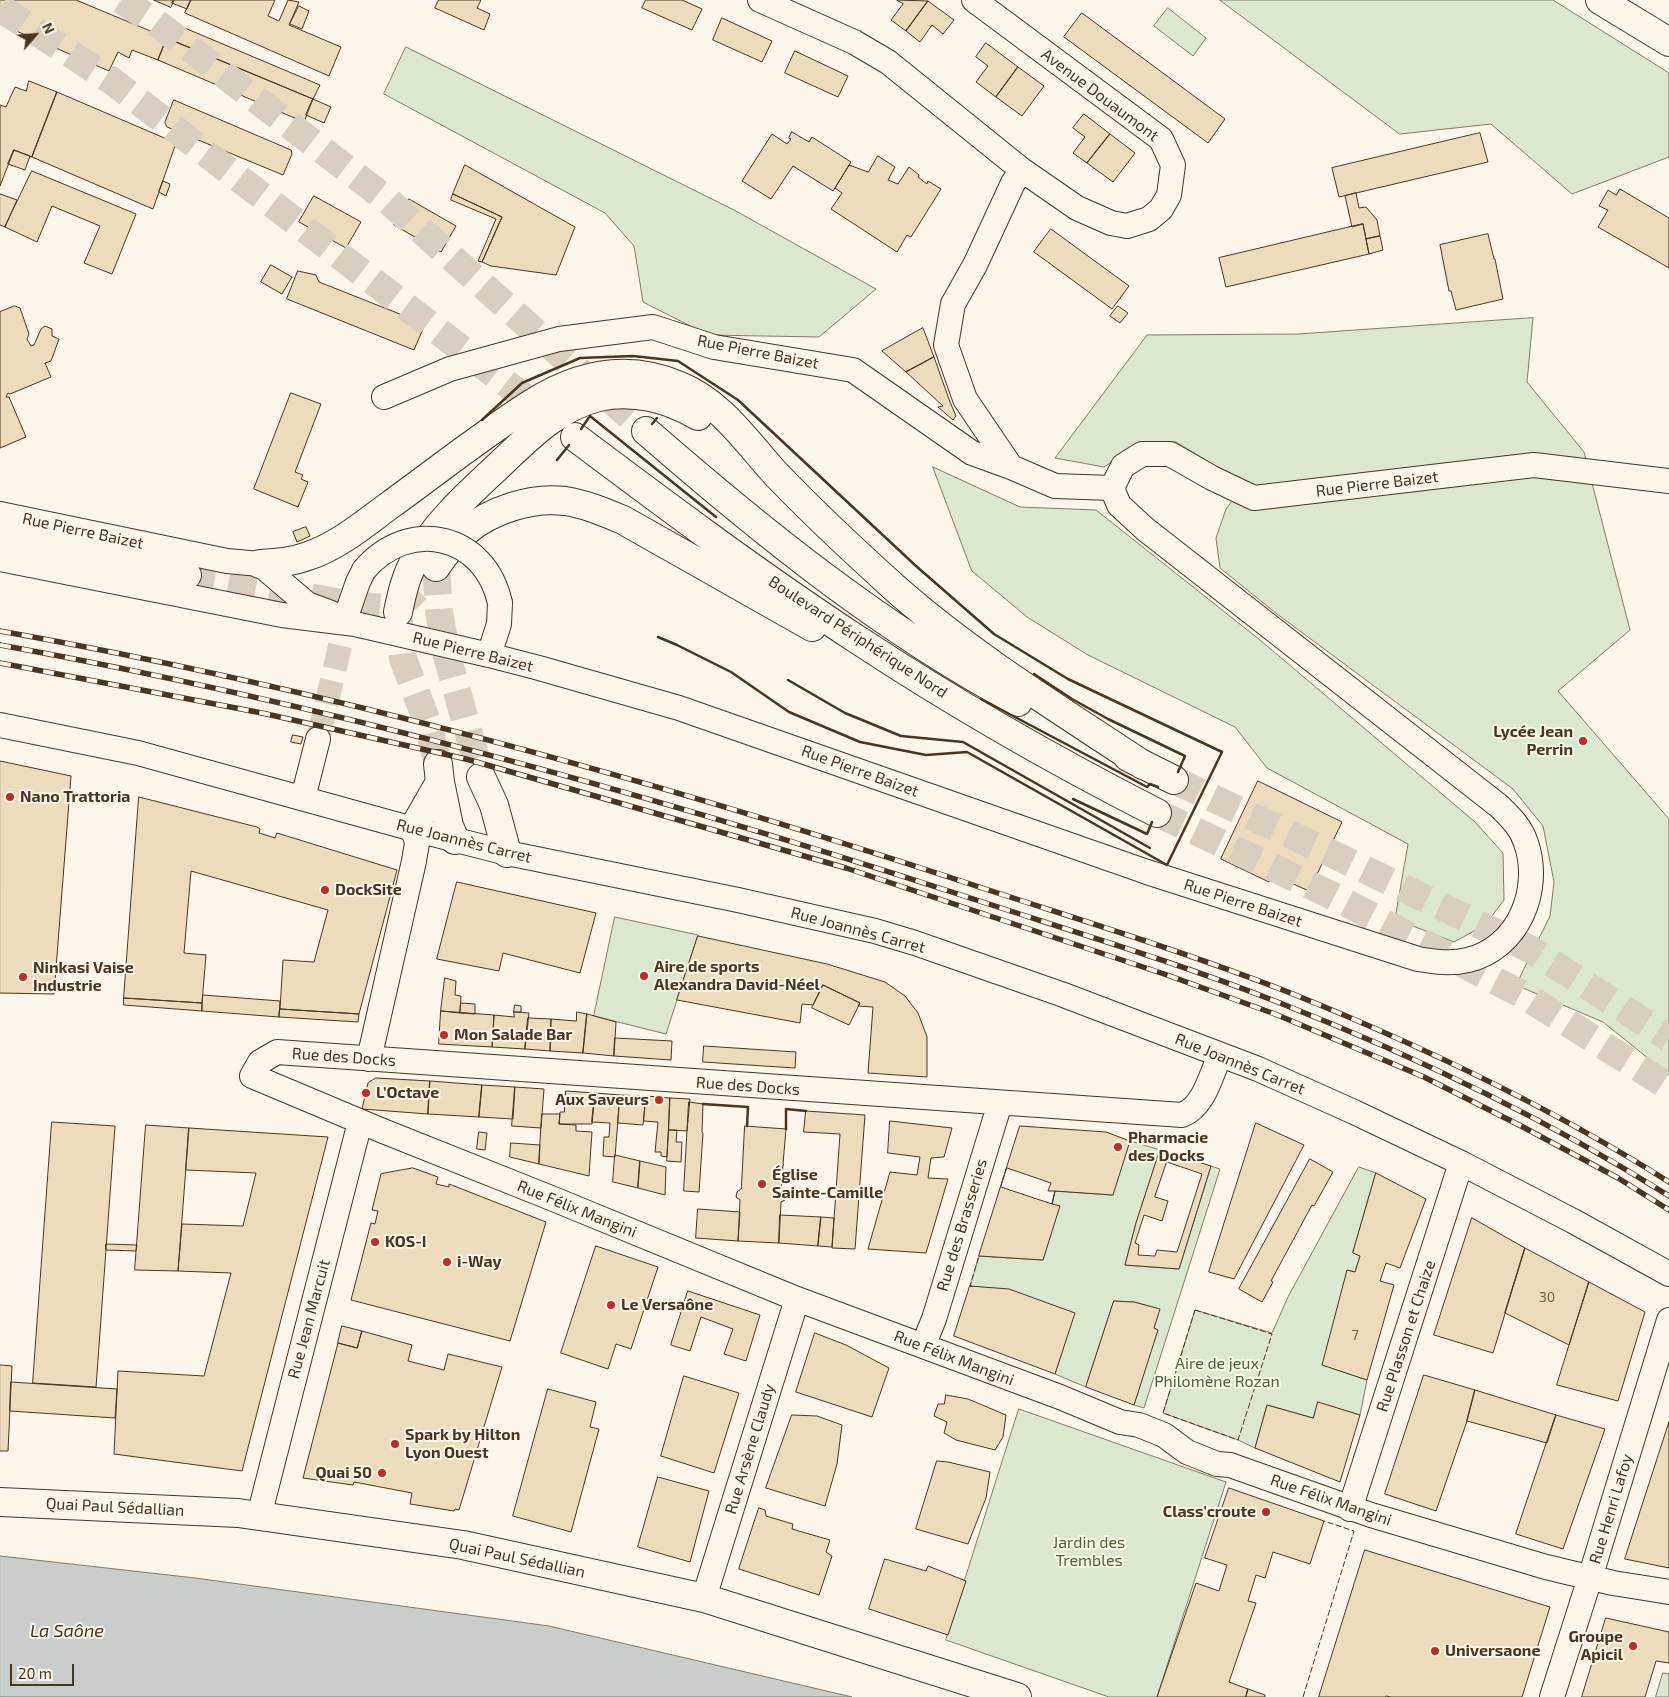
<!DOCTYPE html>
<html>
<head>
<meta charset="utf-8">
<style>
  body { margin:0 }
  #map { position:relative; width:1669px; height:1697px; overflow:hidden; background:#fbf6e9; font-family:"Exo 2",sans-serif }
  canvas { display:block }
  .north { position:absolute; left:10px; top:10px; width:50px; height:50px; -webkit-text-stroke:4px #fbf6e9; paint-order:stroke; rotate:63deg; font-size:14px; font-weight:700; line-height:20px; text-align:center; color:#4a3520 }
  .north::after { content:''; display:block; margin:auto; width:18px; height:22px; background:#4a3520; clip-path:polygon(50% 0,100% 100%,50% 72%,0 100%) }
  .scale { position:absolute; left:10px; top:1664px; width:64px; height:22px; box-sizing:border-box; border:2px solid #4a3520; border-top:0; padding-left:6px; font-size:15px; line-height:18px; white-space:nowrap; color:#4a3520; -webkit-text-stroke:4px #fbf6e9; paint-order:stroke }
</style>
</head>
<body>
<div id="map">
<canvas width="1669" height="1697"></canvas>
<div class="north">N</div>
<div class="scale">20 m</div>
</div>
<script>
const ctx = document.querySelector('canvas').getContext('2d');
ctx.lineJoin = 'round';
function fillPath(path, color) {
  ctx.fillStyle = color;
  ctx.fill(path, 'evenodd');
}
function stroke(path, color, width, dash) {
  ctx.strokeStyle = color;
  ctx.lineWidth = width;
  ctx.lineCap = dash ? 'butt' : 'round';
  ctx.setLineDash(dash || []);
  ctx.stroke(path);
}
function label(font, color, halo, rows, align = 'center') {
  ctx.font = font + ' "Exo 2",sans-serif';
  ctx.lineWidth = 4;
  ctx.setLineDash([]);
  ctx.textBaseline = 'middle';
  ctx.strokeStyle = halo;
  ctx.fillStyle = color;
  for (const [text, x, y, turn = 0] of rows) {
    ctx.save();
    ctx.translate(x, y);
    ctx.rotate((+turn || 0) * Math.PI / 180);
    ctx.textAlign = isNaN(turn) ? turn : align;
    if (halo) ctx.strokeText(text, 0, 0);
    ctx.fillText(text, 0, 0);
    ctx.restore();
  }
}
const green = new Path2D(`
  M1220,0H1553L1669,73V157L1572,194L1491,124L1400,134Z
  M1168,8L1206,38L1193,56L1154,26Z
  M406,47L734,210L876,289L819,337L708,335L643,302L634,246L605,213L384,94Z
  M1533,318L1527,382L1584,452L1630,630L1558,691L1669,819V1075L1603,1022L1516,985L1550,916L1554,882L1543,826L1513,789L1277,614L1220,568L1216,538L1226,509L1245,484L1176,442L1141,443L1104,467L1055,458L1147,335L1298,334Z
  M933,467L1020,507L1096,510L1260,640L1475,822L1503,853L1504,900L1485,925L1454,942L1395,919L1408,844L1267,768L1235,727L1088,655L1027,617L972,571Z
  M615,917L698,935L666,1034L594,1016Z
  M1130,1141L1160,1150L1136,1223L1125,1265L1179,1269L1211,1166L1220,1169L1144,1408L1134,1405L1157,1330L1154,1328L1159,1309L1134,1302L1114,1301L1086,1387L1055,1374L1074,1313L970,1286L979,1256L1043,1260L1059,1206L1052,1204L1055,1191L1112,1195Z
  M1359,1167L1376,1173L1353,1252L1360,1256L1355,1272L1348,1270L1323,1365L1367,1380L1360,1415L1318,1403L1313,1418L1267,1405L1255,1448L1238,1440L1163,1413L1195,1310L1272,1333L1288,1297Z
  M1019,1409L1226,1482L1157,1697H1109L946,1640Z
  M1663,1673L1669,1674V1697H1656Z`);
fillPath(green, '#dce7d0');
stroke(green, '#887966', 1);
const water = new Path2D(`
  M0,1556L195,1578L549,1626L852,1697H0Z`);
fillPath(water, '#c9cecd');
stroke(water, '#887966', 1);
const building = new Path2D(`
  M0,0H76L167,38L158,60L132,50L129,58L118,52L109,71L0,24Z
  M154,0H174L171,7Z
  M174,0H191L187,9L172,3Z
  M191,0H275L268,16L279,21L288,0L299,2L289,25L341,47L329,76L185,13Z
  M439,0H481L477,8L490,14L484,30L435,8Z
  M646,0H682L702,9L692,30L642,8Z
  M897,0L928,1L906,31L891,20L903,4Z
  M928,1L954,20L943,34L932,25L920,42L906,31Z
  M299,6L309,11L302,29L290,24Z
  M1082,13L1225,119L1208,143L1064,37Z
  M722,18L772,41L762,62L713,40Z
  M180,26L320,85L313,99L173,41Z
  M167,38L313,99L304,122L158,60Z
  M986,43L1018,67L996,97L976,82L988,66L976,57Z
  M795,51L848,76L838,97L785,73Z
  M1018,67L1044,86L1022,116L996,97Z
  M29,81L57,92L32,157L14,150L0,186V105L6,107L15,87L26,91Z
  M57,92L176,143L153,209L32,157Z
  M313,99L331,107L324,123L306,115Z
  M174,100L291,150L292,154L283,175L167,127L165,123Z
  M1084,114L1110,134L1087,163L1073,153L1085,137L1073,128Z
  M792,132L809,142L812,137L851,162L833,191L793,166L771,199L742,181L772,134L787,144L791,139L789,138Z
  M1480,133L1488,162L1339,197L1332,168Z
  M1110,134L1135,153L1113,182L1087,163Z
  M14,150L30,156L25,170L8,164Z
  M878,156L895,167L888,180L898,184L909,167L919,175L918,177L927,184L928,181L941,189L911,237L907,235L897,252L831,209L842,193L835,188L849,165L868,172Z
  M465,165L575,227L556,275L491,266L482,262L502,217L453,194Z
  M32,171L136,214L112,274L84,263L100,226L52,206L37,242L5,227Z
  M163,181L170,184L166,196L159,192Z
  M1620,189L1669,218V268L1598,227L1608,210L1599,206L1608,190L1616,195Z
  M1356,193L1359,208L1366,207L1377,220L1380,236L1366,239L1363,224L1352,227L1345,196Z
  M0,194L17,200L5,227L0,225Z
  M453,194L502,217L482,262L478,261L496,219L451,200Z
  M314,196L361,222L346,248L299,222Z
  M409,199L456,226L441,252L394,225Z
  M1363,224L1369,254L1226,287L1219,258Z
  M1051,229L1129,286L1112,309L1034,252Z
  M1488,234L1494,259H1495L1503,299L1456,310L1451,291H1449L1440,245Z
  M1380,236L1383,250L1369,254L1366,239Z
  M271,265L292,277L282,294L261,282Z
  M298,271L316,275L319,282L425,324L414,350L287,299Z
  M15,306L20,308L29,334L27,339L31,346L34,345L41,329L45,326L52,329V336L59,339L51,361L45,363L51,377L10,394L8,393L6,397H9L26,437L0,448V312Z
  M1118,306L1128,313L1120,323L1110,316Z
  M923,328L934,357L906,372L882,351Z
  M934,357L950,402L956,416L953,420L938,407L943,406L906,372Z
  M291,393L321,404L295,472L303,475L301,479L308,482L298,507L254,489Z
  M306,527L310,536L297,542L293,532Z
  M293,735L303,737L301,744L291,742Z
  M0,761L71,776L54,994L0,993Z
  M1258,781L1342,822L1309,891L1273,875L1269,882L1221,859Z
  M139,797L257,827L260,829L259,833L275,838L277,833L397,870L359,1014L280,1009L283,960L314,962L328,910L191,871L184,953L206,955L202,1003L124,998Z
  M457,882L596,913L580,973L503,953L499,971L437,959Z
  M698,936L827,964L885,982L905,996L918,1013L927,1037V1077L868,1073L873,1007L858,1006L860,1003L823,985L813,1005L802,1004L800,1023L677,1000Z
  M445,978L456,981L455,995L461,996L460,1013L441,1011Z
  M823,985L860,1003L849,1025L812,1008Z
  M203,995L280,1001L279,1017L202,1011Z
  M124,998L202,1003V1011L124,1005Z
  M461,1003L475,1004V1014L460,1013Z
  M515,1005L521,1006V1012H514Z
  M280,1009L359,1014L358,1022L279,1017Z
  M441,1011L494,1015L492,1047L439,1044Z
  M514,1012L529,1013L525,1049L492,1047L494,1015L514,1017Z
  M577,1012L587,1014L583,1053L550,1051L551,1019L576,1021Z
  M587,1014L616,1022L614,1056L583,1053Z
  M528,1018L551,1019L550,1051L525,1049Z
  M615,1038L672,1041L671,1060L614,1056Z
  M704,1046L796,1052L795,1068L703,1062Z
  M376,1078L430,1081L428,1114L362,1109L368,1083Z
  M430,1081L482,1085L479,1117L428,1114Z
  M482,1085L515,1087L513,1119L479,1117Z
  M515,1087L544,1089L541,1128L512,1126Z
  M566,1091L595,1093L592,1124H559L560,1112H564Z
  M595,1093L620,1095L615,1157L603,1156L604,1137H609L610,1123L592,1122Z
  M620,1095L646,1096L643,1125L618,1123Z
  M646,1096L670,1098L667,1157L661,1156V1152H655L658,1122L644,1121Z
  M670,1098L690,1099L687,1131L669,1130Z
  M689,1102L703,1104L702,1132L703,1133L699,1192L684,1191Z
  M806,1111L865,1115L855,1249L832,1248L840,1134L804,1132Z
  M542,1114H560L559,1124L576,1125V1131L592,1132L589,1176L539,1164Z
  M890,1121L952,1128L944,1157L931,1158L928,1178L948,1179L926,1253L868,1249L890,1172L917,1175L920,1157L888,1153Z
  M52,1122L115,1126L96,1387L33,1383Z
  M1256,1123L1304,1145L1234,1279L1209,1272Z
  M146,1125L189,1128L178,1271L135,1270Z
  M745,1126L786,1129L783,1164L784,1165H783L781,1192L785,1196V1200L781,1202L779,1243L738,1241L740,1200L736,1197L737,1192L741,1189Z
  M1020,1126L1106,1132L1130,1141L1113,1195L1055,1191L1052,1204L1060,1206L1043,1260L979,1256Z
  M189,1128L328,1137L242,1471L114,1454L118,1371L204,1376L231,1273L178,1271L182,1224L243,1226L256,1173L186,1170Z
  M669,1130H677L676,1142H682L681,1162L667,1161Z
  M479,1132L487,1133L485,1150L477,1149Z
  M511,1143L540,1145L539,1164L510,1157Z
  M1160,1150L1211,1166L1179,1269L1125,1265L1136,1223Z
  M615,1155L640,1161L638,1188L613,1182Z
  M1310,1159L1333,1172L1314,1206L1312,1205L1271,1281L1273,1282L1262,1302L1239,1289Z
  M640,1161L666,1167L665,1195L638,1188Z
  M1167,1162L1202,1174L1177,1252L1157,1250L1155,1256L1138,1255L1139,1245L1135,1243L1144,1215L1162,1221L1168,1201L1155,1197Z
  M413,1168L438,1177L436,1184L449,1187V1184L546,1222L510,1341L351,1300L371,1223L375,1224L378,1211L372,1210L381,1174Z
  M1007,1168L1051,1183L1048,1191H1055L1052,1204L1001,1187Z
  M1376,1173L1426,1199L1400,1268L1386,1263L1380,1281L1394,1285L1367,1380L1322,1365L1347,1270L1355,1272L1360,1256L1353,1253Z
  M698,1209L740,1212L738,1241L696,1238Z
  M780,1215L821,1217L818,1246L779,1243Z
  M821,1217L834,1218L832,1247L818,1246Z
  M1472,1218L1525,1248L1493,1353L1434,1335Z
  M106,1244L137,1245L136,1251L106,1250Z
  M596,1246L658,1267L631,1349L616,1344L608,1369L561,1353Z
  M1525,1248L1589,1282L1569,1345L1505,1313Z
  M1589,1282L1645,1312L1618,1401L1557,1385Z
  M970,1286L1009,1289L1075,1313L1055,1374L954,1336Z
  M688,1291L760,1315L746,1361L724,1354L733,1329L701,1317L690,1351L671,1345Z
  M1114,1301L1134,1302L1160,1309L1154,1328L1158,1330L1134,1405L1086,1387Z
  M342,1326L362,1331L357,1348L338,1343Z
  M362,1331L412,1345L408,1361L444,1370L448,1354L502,1367L459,1510L455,1509L454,1511L410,1504L412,1493L354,1482L353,1485L303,1478L338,1343L357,1348Z
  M815,1333L846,1345L889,1368L872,1417L796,1392Z
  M0,1365L12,1366L8,1451H0Z
  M1424,1375L1475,1390L1467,1421L1436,1511L1385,1494Z
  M684,1376L739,1393L714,1473L661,1456Z
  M11,1382L117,1389L115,1418L10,1411Z
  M548,1389L596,1402L590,1427L599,1429L571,1532L513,1516Z
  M1475,1390L1556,1415L1547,1443L1467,1421Z
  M946,1395L968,1399L1006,1415L1003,1437L995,1450L956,1440L944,1433L947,1422L934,1416L938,1404H944Z
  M1318,1402L1360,1415L1340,1482L1255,1448L1267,1405L1313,1418Z
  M792,1415L817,1416L842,1425L837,1464L825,1506L766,1488Z
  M1556,1415L1605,1429L1563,1549L1516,1534Z
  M1669,1422V1568L1625,1559Z
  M937,1461L948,1462L990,1472L986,1498L968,1544L916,1529Z
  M658,1477L709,1491L690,1562L638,1547Z
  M1229,1488L1324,1521L1310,1564L1273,1552L1265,1578L1256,1575L1248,1601L1256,1603L1229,1682L1248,1689L1246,1697H1157L1196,1583L1219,1591L1227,1565L1205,1558Z
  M759,1508L765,1510L766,1516L793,1524L792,1529L830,1540L826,1552L832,1556L819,1595L739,1569Z
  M1365,1550L1550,1607L1522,1697H1391L1386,1696V1697H1319Z
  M885,1559L926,1571L928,1566L966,1581L948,1635L869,1609Z
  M1606,1618L1669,1632V1663L1656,1661L1645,1697H1582Z
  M1248,1689L1265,1695V1697H1246Z`);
fillPath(building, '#ecdcbc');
stroke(building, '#4a3520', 1);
stroke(new Path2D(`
  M318,739L349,608`), '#d8cfc1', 24, [24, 12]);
stroke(new Path2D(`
  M121,0L155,22L385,198L646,431
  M0,8L112,81L550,417
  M436,567L439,612L447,656L481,777
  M187,575L358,606L386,608L409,597L436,567
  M398,612L403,659L428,724L438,764
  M1174,780L1343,859L1530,949L1669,1038
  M1157,813L1329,894L1527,997L1669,1087`), '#d8cfc1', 28, [28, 14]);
const minor = new Path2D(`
  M760,0L854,42L888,62L1022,170L1077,208L1111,223L1127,226L1149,219L1161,209L1169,195L1173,165L1161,139L974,0
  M384,397L450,369L559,339L653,327L714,347L853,370L972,453L1011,467L1055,486L1112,488
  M1011,467L965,399L946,345L953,304L975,265L1013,183L1022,170
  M1112,488L1123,466L1142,454H1170L1212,478L1254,498L1534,465L1669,481
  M0,514L227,561L260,564L307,604L331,613
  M0,559L282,615L355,624L489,655L539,668L679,708L1147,872L1418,959C1436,962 1451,964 1468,960C1519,948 1542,889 1526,843C1521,827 1510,817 1499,806L1145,529L1119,505L1112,488
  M349,608L358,582L364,570
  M489,655L499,624L500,603
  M0,725L138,753L413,829L507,853L738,900L875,931L915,943L1061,994L1258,1069L1354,1112L1461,1163L1573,1221L1669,1274
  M303,798L318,739
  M1220,1055C1211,1075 1204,1107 1182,1115L277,1052L260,1062L252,1076L383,1131L551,1198L797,1299L1060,1397L1120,1422L1139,1425L1164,1435L1187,1452L1217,1464L1230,1465L1371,1515L1546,1567L1613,1583L1669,1592
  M369,1059L414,861L417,843L413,829
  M923,1346L934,1319L1000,1103
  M1350,1509L1461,1163
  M259,1516L360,1122
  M704,1598L797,1299
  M1552,1697L1590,1578L1669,1320`);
const major = new Path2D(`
  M1600,0L1669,42
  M0,1502L238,1513L463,1545L704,1598L1017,1697`);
const highway = new Path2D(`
  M646,431C762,532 882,629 1018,702
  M575,437C667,506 759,575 855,638C952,702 1053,760 1157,813
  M0,539L187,575
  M260,564C276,563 292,562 308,556C338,546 364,524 390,505C437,471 482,435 531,404C578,374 627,363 680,386C721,403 746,441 775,473C813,513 855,552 896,589C972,656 1059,709 1143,765
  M436,567C444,555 454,542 465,532C491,510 531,497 565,501C585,504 604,512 623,520L812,627
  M398,612C402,593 406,575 416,558C436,524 465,497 494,470C525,441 556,407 599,397C633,389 669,399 698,416
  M1128,757L1174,780
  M481,777L494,805L507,853
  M440,782L449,826L455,840
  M413,829L440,782L438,764`);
stroke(minor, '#4a3520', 26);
stroke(major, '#4a3520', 30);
stroke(highway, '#4a3520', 30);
stroke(minor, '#fbf6e9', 24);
stroke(major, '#fbf6e9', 28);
stroke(highway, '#fbf6e9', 28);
const rail = new Path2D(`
  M0,631C326,689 646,778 961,881C1070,917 1181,950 1288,992C1420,1045 1549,1106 1669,1182
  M0,645C326,704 646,793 961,895C1068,930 1176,962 1280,1003C1415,1056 1547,1119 1669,1196
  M0,663L262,713L466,759L846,868L1167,975L1275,1014L1424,1077L1523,1127L1618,1178L1669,1210`);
stroke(rail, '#4a3520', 5.5);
stroke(rail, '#fbf6e9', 4, [11]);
const minorBridge = new Path2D(`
  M364,570C409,517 485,534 500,603`);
stroke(minorBridge, '#4a3520', 26, []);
stroke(minorBridge, '#fbf6e9', 24);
stroke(new Path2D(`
  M972,1286H970L979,1256
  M1195,1310L1272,1334L1238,1440L1163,1413Z
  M1303,1697L1354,1531L1324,1521`), '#4a3520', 1, [6, 2.5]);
stroke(new Path2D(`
  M482,420L522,383L580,358L633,356L678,361L738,400L916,566L994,634L1068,679L1222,752L1167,865L967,752L926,755L860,742L789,712L731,672L677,645L658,637
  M652,424L657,418
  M581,429L590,416L716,517
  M557,460L569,445
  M1034,674L1072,699L1108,719L1185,756L1178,772
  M788,680L845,713L901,736L963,742L1150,848
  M981,699L1147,787L1150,784L1158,787
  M1073,799L1147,834L1152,822
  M703,1104L748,1107L747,1126
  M786,1129V1109L806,1111`), '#4a3520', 2.5);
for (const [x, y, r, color] of [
  [1583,741,5,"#c62828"],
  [10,797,5,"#c62828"],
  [325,890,5,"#c62828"],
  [644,976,5,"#c62828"],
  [23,977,5,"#c62828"],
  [444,1035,5,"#c62828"],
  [366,1093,5,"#c62828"],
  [659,1100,5,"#c62828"],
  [1118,1147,5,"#c62828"],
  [762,1184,5,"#c62828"],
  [375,1242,5,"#c62828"],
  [447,1262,5,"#c62828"],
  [611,1305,5,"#c62828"],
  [395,1444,5,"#c62828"],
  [382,1473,5,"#c62828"],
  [1266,1512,5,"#c62828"],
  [1633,1646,5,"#c62828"],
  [1435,1651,5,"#c62828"]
]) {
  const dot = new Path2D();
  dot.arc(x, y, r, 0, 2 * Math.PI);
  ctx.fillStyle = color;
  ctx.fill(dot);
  stroke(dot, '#fbf6e9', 2);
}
label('14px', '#725f47', null, [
  ["30",1547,1297],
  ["7",1355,1335]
]);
label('16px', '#4a3520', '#fbf6e9', [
  ["Avenue Douaumont",1100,95,37],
  ["Rue Pierre Baizet",758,352,11],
  ["Rue Pierre Baizet",1377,484,-7],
  ["Rue Pierre Baizet",83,531,12],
  ["Boulevard Périphérique Nord",858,637,33],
  ["Rue Pierre Baizet",473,652,14],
  ["Rue Pierre Baizet",860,771,20],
  ["Rue Joannès Carret",464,841,14],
  ["Rue Pierre Baizet",1243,903,18],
  ["Rue Joannès Carret",858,930,15],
  ["Rue des Docks",344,1057,4],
  ["Rue Joannès Carret",1240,1064,22],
  ["Rue des Docks",748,1086,4],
  ["Rue Félix Mangini",577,1209,22],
  ["Rue des Brasseries",962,1225,-73],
  ["Rue Jean Marcuit",309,1319,-75],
  ["Rue Plasson et Chaize",1406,1336,-72],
  ["Rue Félix Mangini",954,1358,21],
  ["Rue Arsène Claudy",750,1449,-73],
  ["Rue Félix Mangini",1331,1500,19],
  ["Quai Paul Sédallian",115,1507,3],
  ["Rue Henri Lafoy",1611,1509,-73],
  ["Quai Paul Sédallian",517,1558,12]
]);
label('bold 16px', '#4a3520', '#fbf6e9', [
  ["Lycée Jean",1573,732,"right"],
  ["Perrin",1573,750,"right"],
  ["Nano Trattoria",20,797],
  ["DockSite",335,890],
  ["Aire de sports",654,967],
  ["Alexandra David-Néel",654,985],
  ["Ninkasi Vaise",33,968],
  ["Industrie",33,986],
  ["Mon Salade Bar",454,1035],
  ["L’Octave",376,1093],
  ["Aux Saveurs",649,1100,"right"],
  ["Pharmacie",1128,1138],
  ["des Docks",1128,1156],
  ["Église",772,1175],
  ["Sainte-Camille",772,1193],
  ["KOS-I",385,1242],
  ["i-Way",457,1262],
  ["Le Versaône",621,1305],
  ["Spark by Hilton",405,1435],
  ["Lyon Ouest",405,1453],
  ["Quai 50",372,1473,"right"],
  ["Class'croute",1256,1512,"right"],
  ["Groupe",1623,1637,"right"],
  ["Apicil",1623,1655,"right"],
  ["Universaone",1445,1651]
], 'left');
label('16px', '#436837', '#fbf6e9', [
  ["Aire de jeux",1217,1364],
  ["Philomène Rozan",1217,1382],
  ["Jardin des",1089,1543],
  ["Trembles",1089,1561]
]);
label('italic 18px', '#4a3520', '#fbf6e9', [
  ["La Saône",67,1631]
]);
</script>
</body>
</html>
